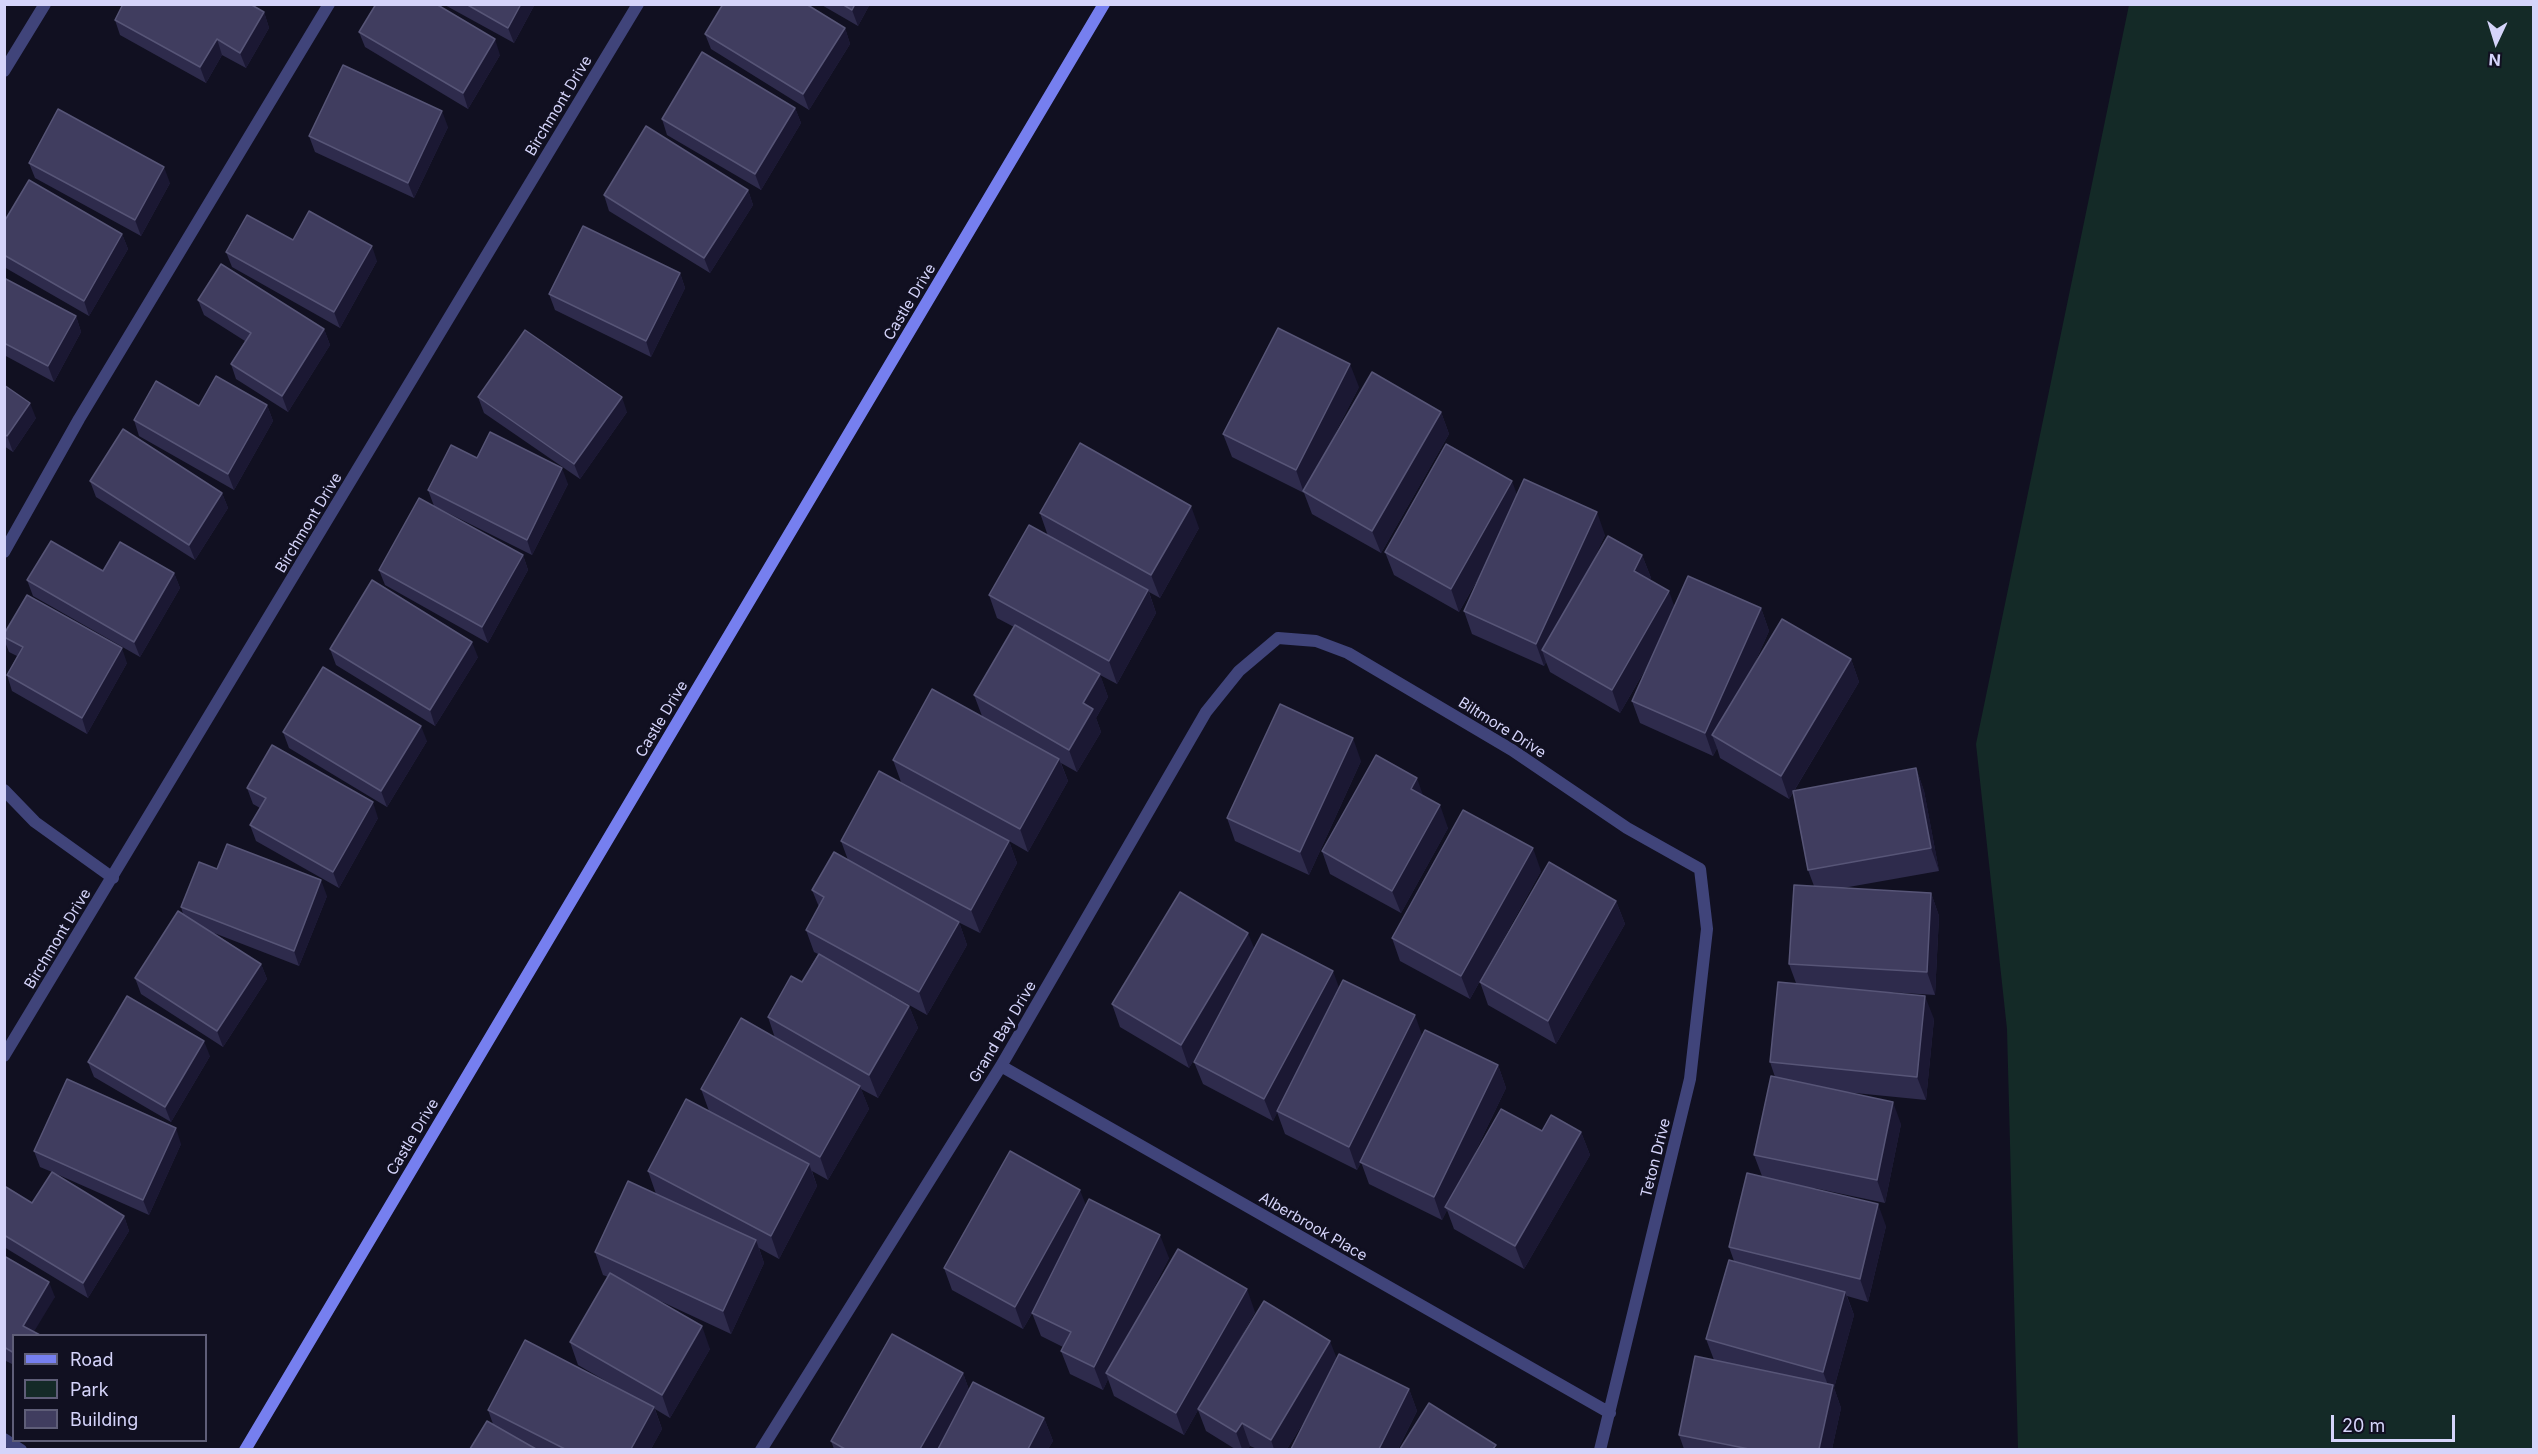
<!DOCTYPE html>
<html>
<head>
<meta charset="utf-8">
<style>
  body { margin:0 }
  #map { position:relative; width:2538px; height:1454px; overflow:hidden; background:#111021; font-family:Inter,sans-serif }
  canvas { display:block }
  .frame { position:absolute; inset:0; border:6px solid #d5d4fa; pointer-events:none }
  .legend { position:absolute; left:12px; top:1334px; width:195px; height:108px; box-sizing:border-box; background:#111021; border:2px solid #5f5e78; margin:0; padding:8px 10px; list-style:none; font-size:18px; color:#d5d4fa }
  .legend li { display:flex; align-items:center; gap:12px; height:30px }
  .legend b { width:30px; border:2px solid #5f5e78 }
  .north { position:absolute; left:2466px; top:12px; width:60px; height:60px; -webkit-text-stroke:4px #111021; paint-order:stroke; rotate:184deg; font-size:16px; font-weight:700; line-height:24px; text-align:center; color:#d5d4fa }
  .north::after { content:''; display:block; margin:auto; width:21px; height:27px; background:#d5d4fa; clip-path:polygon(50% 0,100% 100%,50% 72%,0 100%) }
  .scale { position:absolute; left:2331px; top:1415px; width:124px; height:27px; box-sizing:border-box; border:3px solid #d5d4fa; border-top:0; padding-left:8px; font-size:18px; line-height:21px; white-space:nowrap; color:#d5d4fa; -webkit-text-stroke:4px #111021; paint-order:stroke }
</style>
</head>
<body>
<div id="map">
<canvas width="2538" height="1454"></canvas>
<div class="frame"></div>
<ul class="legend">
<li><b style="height:8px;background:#767fef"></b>Road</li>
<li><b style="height:16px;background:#142a27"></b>Park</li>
<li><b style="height:16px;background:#403d5f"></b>Building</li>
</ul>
<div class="north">N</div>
<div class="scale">20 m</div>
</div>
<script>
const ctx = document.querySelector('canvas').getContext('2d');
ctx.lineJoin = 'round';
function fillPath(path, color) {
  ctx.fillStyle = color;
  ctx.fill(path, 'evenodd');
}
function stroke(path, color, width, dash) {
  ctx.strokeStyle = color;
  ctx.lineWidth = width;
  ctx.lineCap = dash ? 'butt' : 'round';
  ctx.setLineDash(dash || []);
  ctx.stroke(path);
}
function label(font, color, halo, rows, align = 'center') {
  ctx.font = font + ' Inter,sans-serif';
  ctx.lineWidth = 6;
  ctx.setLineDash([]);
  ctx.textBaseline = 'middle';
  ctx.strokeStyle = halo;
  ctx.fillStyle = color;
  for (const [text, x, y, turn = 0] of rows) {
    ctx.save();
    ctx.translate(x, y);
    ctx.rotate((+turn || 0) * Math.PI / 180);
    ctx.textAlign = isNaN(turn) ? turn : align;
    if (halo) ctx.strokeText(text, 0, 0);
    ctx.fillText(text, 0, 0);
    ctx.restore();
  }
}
fillPath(new Path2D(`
  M2129,5H2533V1449H2018L2007,1029L1976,744Z`), '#142a27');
stroke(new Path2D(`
  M4,552L79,419L329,4`), '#40447a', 12);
stroke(new Path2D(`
  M4,71L45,4
  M4,790L35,822L113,878
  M4,1056L638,4
  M1001,1066L1610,1413
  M4,1439L21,1450
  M761,1450L1001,1066L1206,712L1239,671L1278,638L1316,641L1348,653L1512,750L1627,828L1700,869L1707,929L1690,1079L1600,1450`), '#40447a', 12);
stroke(new Path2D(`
  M245,1450L1104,4`), '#767fef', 12);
fillPath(new Path2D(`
  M443,4H535L514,43Z
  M820,4H870L858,26Z
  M264,12L269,28L246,68L222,55L206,83L120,35L115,20Z
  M845,28L850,44L809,110L711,49L705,34Z
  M359,32L500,55L468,109L365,47Z
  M795,108L801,123L761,190L667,135L662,119Z
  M448,127L414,198L315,152L309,136Z
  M29,163L170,183L141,236L35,178Z
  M748,190L753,205L710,273L609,211L604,195Z
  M4,222L122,234L128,249L89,316L4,267Z
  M226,252L377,261L340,328L232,267Z
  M680,273L685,288L651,357L555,310L549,294Z
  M4,278L76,316L81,332L54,382L4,355Z
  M198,300L324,329L330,345L288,412L236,379L231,364L245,341L204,315Z
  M4,385L36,418L13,452L4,446Z
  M1359,387L1317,468L1441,412L1449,434L1381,553L1312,514L1304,493L1232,457L1223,434Z
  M478,397L627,412L580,479L484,413Z
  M267,405L273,421L234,490L139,436L134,420L199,406Z
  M477,458L568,484L532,555L434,506L428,490Z
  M90,481L222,493L228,508L195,560L96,497Z
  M1517,494L1605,535L1589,569L1642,555L1651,578L1649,580L1674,606L1761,608L1769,631L1752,669L1851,659L1859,682L1794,791L1916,768L1924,791L1939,871L1843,888L1931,893L1939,916L1935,995L1888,992L1934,1019L1926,1100L1845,1092L1901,1124L1885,1203L1814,1188L1886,1226L1868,1302L1847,1296L1854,1315L1834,1388L1841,1408L1832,1449H1684L1679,1435L1714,1360L1706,1339L1734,1261L1729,1247L1762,1176L1754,1155L1775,1077L1770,1062L1796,983L1789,964L1814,886L1808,870L1793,793L1789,799L1720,758L1717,748L1713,756L1640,723L1632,701L1649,663L1620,713L1550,672L1546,662L1544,666L1472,634L1464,611L1480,575L1459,612L1394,575L1385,552Z
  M1040,513L1199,528L1160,598L1149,592L1156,613L1117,684L1100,675L1108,697L1096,718L1101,732L1077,772L1061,763L1068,781L1028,852L1009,841L1017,863L980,933L956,921L959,922L967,945L927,1015L861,978L909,1006L918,1028L878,1098L861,1089L869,1109L828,1180L812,1171L817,1186L779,1259L759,1248L764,1263L731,1334L658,1300L710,1349L670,1418L655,1409L662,1429L651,1449H470L493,1424L488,1410L623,1391L578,1365L570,1342L608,1277L603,1275L595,1252L656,1194L648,1171L709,1111L701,1089L775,1038L768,1017L802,982L818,954L814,952L806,930L819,907L812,890L848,860L841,841L964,817L901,782L893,760L982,716L974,695L1014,627L997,618L989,595L1048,536Z
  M523,555L528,570L488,643L385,585L379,570Z
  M103,571L174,573L180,588L140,657L33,596L27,580Z
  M4,634L127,663L87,734L12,691L7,675L17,656L9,652L4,639Z
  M330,649L478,657L435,726L336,665Z
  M283,732L427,741L387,807L289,748Z
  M1361,761L1309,875L1235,841L1227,818Z
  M247,788L378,818L339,888L256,841L250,825L260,808L253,804Z
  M1423,796L1448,828L1401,913L1330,874L1322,851Z
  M217,869L327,896L299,966L214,933L261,964L267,979L223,1047L141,994L135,978L183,914L181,907Z
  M1541,871L1470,999L1400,961L1392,938Z
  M1616,901L1625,924L1556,1044L1488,1005L1480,982Z
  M1254,948L1339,988L1422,1036L1498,1065L1506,1088L1465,1173L1542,1131L1581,1132L1590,1155L1524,1269L1454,1229L1447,1210L1442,1220L1369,1184L1361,1162L1357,1170L1285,1134L1277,1112L1273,1121L1203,1084L1194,1062L1206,1039L1189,1068L1120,1027L1112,1004Z
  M210,1056L171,1122L94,1077L88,1062Z
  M181,1144L149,1215L52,1172L124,1216L129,1231L88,1298L4,1247V1190L32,1203L52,1172L40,1167L34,1151Z
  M1086,1206L1169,1258L1140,1314L1255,1312L1225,1365L1336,1358L1409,1389L1417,1411L1398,1449H1291L1311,1410L1287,1449H1257L1250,1446L1248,1449H1235L1206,1431L1198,1410L1184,1435L1114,1396L1108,1379L1103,1390L1070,1374L1061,1351L1063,1347L1041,1336L1032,1313L1034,1310L1023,1329L952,1290L944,1268Z
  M4,1256L55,1297L14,1335V1365L4,1360Z
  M963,1373L969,1390L1044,1418L1053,1441L1048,1449H834L831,1441Z`), '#2e2b4c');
fillPath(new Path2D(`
  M521,4H535L514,43L508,28Z
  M855,4H870L858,26L852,10Z
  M264,12L269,28L246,68L240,53Z
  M845,28L850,44L809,110L803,94Z
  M217,39L222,55L206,83L200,67Z
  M495,39L500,55L468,109L463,93Z
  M795,108L801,123L761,190L755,174Z
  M442,111L448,127L414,198L408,183Z
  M164,167L170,183L141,236L135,220Z
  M748,190L753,205L710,273L704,258Z
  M122,234L128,249L89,316L84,301Z
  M372,246L377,261L340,328L334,312Z
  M680,273L685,288L651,357L646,341Z
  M76,316L81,332L54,382L48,366Z
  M324,329L330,345L288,412L282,396Z
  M1350,364L1359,387L1304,493L1296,470Z
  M622,397L627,412L580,479L574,464Z
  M30,403L36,418L13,452L7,436Z
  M267,405L273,421L234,490L228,474Z
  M1441,412L1449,434L1381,553L1372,531Z
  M562,468L568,484L532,555L527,540Z
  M1512,481L1520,503L1459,612L1451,589Z
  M222,493L228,508L195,560L189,545Z
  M1191,506L1199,528L1160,598L1151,575Z
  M1597,512L1605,535L1550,654L1542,650L1546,662L1544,666L1536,644Z
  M523,555L528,570L488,643L482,627Z
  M1642,555L1651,578L1642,593L1634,571Z
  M174,573L180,588L140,657L134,642Z
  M1148,590L1156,613L1117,684L1109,661Z
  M1669,591L1677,614L1620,713L1612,690Z
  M1761,608L1769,631L1720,740L1712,735L1717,748L1713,756L1705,733Z
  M472,642L478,657L435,726L430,710Z
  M122,648L127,663L87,734L82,718Z
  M1851,659L1859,682L1789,799L1781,776Z
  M1100,674L1108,697L1096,718L1101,732L1077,772L1069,750L1083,703Z
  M421,726L427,741L387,807L381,791Z
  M1353,738L1361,761L1309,875L1300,852Z
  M1059,759L1068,781L1028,852L1020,829Z
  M1916,768L1924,791L1939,871L1931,848Z
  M1417,778L1425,801L1411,789Z
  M373,802L378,818L339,888L333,872Z
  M1440,805L1448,828L1401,913L1392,891Z
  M1009,841L1017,863L980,933L971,910Z
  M1533,848L1541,871L1470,999L1461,976Z
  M321,880L327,896L299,966L294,951Z
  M1931,893L1939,916L1935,995L1927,972Z
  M1616,901L1625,924L1556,1044L1548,1021Z
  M959,922L967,945L927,1015L919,992Z
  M1248,933L1257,955L1189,1068L1181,1045Z
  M261,964L267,979L223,1047L217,1031Z
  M1333,971L1341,993L1273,1121L1264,1099Z
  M1925,996L1934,1019L1926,1100L1917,1077Z
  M909,1006L918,1028L878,1098L869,1075Z
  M1415,1015L1423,1038L1357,1170L1349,1147Z
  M204,1041L210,1056L171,1122L165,1107Z
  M1498,1065L1506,1088L1448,1208L1445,1207L1447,1210L1442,1220L1434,1197Z
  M860,1086L869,1109L828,1180L820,1157Z
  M1893,1102L1901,1124L1885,1203L1877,1180Z
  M176,1128L181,1144L149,1215L143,1200Z
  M1581,1132L1590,1155L1524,1269L1515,1246Z
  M809,1164L817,1186L779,1259L771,1236Z
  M1080,1190L1089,1213L1023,1329L1015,1307Z
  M1878,1204L1886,1226L1868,1302L1860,1279Z
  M124,1216L129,1231L88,1298L83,1283Z
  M1160,1235L1169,1258L1110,1375L1106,1373L1108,1379L1103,1390L1094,1367Z
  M756,1240L764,1263L731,1334L723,1311Z
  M49,1282L55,1297L32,1335L23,1326Z
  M1247,1289L1255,1312L1199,1409H1198V1410L1184,1435L1176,1413Z
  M1845,1292L1854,1315L1834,1388L1841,1408L1832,1449H1819L1831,1393L1823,1372Z
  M702,1326L710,1349L670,1418L662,1395Z
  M1330,1341L1339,1364L1287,1449H1274L1271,1440Z
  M963,1373L971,1396L941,1449H920Z
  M1409,1389L1417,1411L1398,1449H1379Z
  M654,1407L662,1429L651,1449H631Z
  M1044,1418L1053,1441L1048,1449H1028Z
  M1242,1423L1250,1446L1248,1449H1242L1236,1432Z`), '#1b1833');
const building = new Path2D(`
  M123,4H250L264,12L240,53L217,39L200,67L115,20Z
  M376,4H436L495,39L463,93L359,32Z
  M466,4H521L508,28Z
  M723,4H806L845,28L803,94L705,34Z
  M842,4H855L852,10Z
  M702,52L795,108L755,174L662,119Z
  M343,65L442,111L408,183L309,136Z
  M58,109L164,167L135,220L29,163Z
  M646,126L748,190L704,258L604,195Z
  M29,180L122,234L84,301L4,255V222Z
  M309,211L372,246L334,312L226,252L247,215L293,240Z
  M583,226L680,273L646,341L549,294Z
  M221,264L324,329L282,396L231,364L251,333L198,300Z
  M4,278L76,316L48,366L4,343Z
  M1278,328L1350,364L1296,470L1223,434Z
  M525,330L622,397L574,464L478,397Z
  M1372,372L1441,412L1372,531L1303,491Z
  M216,376L267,405L228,474L134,420L156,381L199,406Z
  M4,385L30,403L7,436L4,434Z
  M123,429L222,493L189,545L90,481Z
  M490,432L562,468L527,540L428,490L451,445L477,458Z
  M1080,443L1191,506L1151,575L1040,513Z
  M1446,444L1512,481L1451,589L1385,552Z
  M1524,479L1597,512L1536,644L1464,611Z
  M419,498L523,555L482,627L379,570Z
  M1029,525L1148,590L1109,661L989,595Z
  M1608,536L1642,555L1634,571L1669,591L1612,690L1542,650Z
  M51,541L103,571L120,542L174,573L134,642L27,580Z
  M1688,576L1761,608L1705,733L1632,701Z
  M372,580L472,642L430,710L330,649Z
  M27,595L122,648L82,718L7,675L23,647L4,637V634Z
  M1782,619L1851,659L1781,776L1712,735Z
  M1015,625L1100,674L1083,703L1093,709L1069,750L974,695Z
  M323,667L421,726L381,791L283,732Z
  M932,689L1059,759L1020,829L893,760Z
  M1280,704L1353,738L1300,852L1227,818Z
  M272,745L373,802L333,872L250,825L266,798L247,788Z
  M1376,755L1417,778L1411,789L1440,805L1392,891L1322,851Z
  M1916,768L1931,848L1808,870L1793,791Z
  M879,771L1009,841L971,910L841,841Z
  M1463,810L1533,848L1461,976L1392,938Z
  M227,844L321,880L294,951L181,907L199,862L217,869Z
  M834,852L959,922L919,992L806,930L824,897L812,890Z
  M1549,862L1616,901L1548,1021L1480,982Z
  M1794,885L1931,893L1927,972L1789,964Z
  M1180,892L1248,933L1181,1045L1112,1004Z
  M178,911L261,964L217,1031L135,978Z
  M1262,934L1333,971L1264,1099L1194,1062Z
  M819,954L909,1006L869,1075L768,1017L791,976L802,982Z
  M1343,980L1415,1015L1349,1147L1277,1111Z
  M1778,982L1925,996L1917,1077L1770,1062Z
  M127,996L204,1041L165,1107L88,1062Z
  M741,1018L860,1086L820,1157L701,1089Z
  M1425,1030L1498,1065L1434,1197L1360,1162Z
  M1771,1076L1893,1102L1877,1180L1754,1155Z
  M67,1079L176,1128L143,1200L34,1151Z
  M686,1099L809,1164L771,1236L648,1171Z
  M1501,1109L1542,1131L1551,1115L1581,1132L1515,1246L1445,1207Z
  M1010,1151L1080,1190L1015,1307L944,1268Z
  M52,1172L124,1216L83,1283L4,1235V1190L6,1187L32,1203Z
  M1747,1173L1878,1204L1860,1279L1729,1247Z
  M628,1181L756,1240L723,1311L595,1252Z
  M1089,1199L1160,1235L1094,1367L1061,1351L1071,1332L1032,1313Z
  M1178,1249L1247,1289L1176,1413L1106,1373Z
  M4,1256L49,1282L23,1326L40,1335H14V1353L4,1347Z
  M1729,1260L1845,1292L1823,1372L1706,1339Z
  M610,1273L702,1326L662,1395L570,1342Z
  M1264,1301L1330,1341L1271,1440L1242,1423L1236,1432L1198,1409Z
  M892,1334L963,1373L920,1449H845L831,1441Z
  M525,1340L654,1407L631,1449H565L488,1410Z
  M1339,1354L1409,1389L1379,1449H1291Z
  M1695,1356L1833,1385L1819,1449H1749L1679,1435Z
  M973,1382L1044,1418L1028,1449H938Z
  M1429,1403L1496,1445L1493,1449H1400Z
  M487,1421L536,1449H470Z`);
fillPath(building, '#403d5f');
stroke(building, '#575577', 1.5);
label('15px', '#d5d4fa', '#111021', [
  ["Birchmont Drive",559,106,-59],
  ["Castle Drive",910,302,-59],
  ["Birchmont Drive",309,523,-59],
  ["Castle Drive",662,719,-59],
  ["Biltmore Drive",1502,728,32],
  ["Birchmont Drive",58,939,-59],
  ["Grand Bay Drive",1003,1032,-59],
  ["Castle Drive",413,1137,-59],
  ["Teton Drive",1656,1158,-76],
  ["Alberbrook Place",1313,1227,30]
]);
</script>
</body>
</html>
